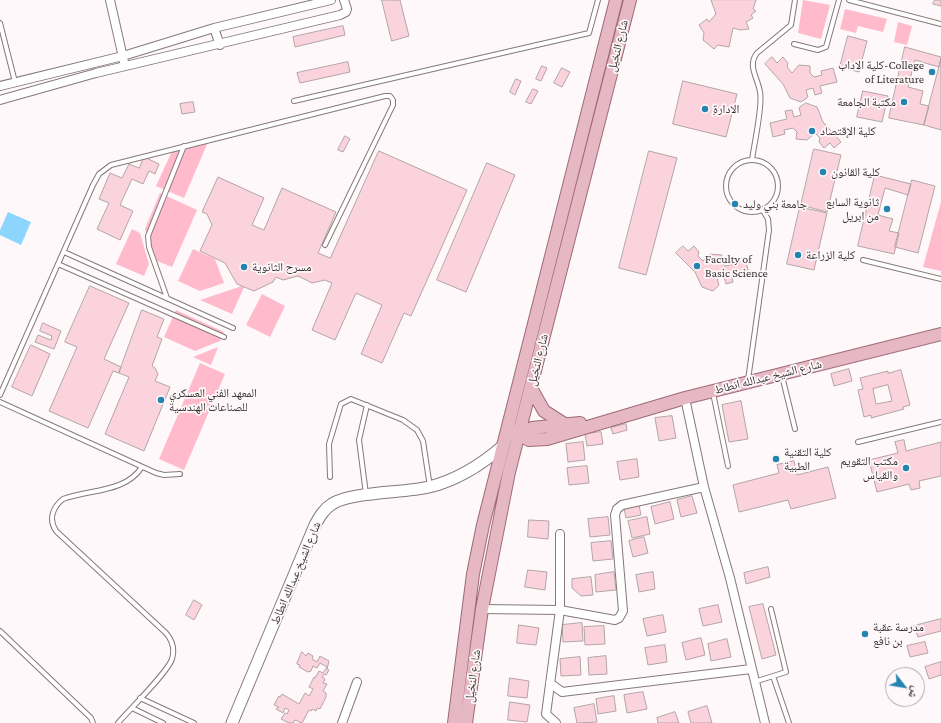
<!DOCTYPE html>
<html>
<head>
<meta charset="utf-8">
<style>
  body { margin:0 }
  #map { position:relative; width:941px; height:723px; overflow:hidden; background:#fff8fa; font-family:"Crimson Pro","Noto Naskh Arabic",serif }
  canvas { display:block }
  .north { position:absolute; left:885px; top:667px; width:40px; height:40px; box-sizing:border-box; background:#fff8fa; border:1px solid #b0a9ab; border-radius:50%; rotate:121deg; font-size:11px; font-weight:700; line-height:16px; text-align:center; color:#393334 }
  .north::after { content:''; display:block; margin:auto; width:14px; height:18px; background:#2484b0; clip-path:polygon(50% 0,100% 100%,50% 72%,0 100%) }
</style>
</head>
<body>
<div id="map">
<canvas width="941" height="723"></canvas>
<div class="north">ش</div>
</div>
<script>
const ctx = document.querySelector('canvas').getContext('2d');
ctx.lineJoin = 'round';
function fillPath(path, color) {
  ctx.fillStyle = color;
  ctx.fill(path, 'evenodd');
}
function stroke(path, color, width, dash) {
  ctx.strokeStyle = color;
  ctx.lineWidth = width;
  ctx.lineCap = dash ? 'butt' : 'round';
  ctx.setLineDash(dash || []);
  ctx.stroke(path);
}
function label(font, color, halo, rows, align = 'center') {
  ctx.font = font + ' "Crimson Pro","Noto Naskh Arabic",serif';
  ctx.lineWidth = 3.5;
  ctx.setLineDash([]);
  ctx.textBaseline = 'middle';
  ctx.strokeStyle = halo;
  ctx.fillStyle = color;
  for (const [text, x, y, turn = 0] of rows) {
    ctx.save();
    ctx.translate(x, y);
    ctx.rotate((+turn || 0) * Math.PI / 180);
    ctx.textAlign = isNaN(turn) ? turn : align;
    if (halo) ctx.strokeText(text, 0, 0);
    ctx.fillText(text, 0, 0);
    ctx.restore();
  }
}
fillPath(new Path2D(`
  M803,0L830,5L821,39L798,33Z
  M845,9L887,19L883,32L858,26L856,33L840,29Z
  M898,22L912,26L907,45L894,42Z
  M208,142L184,198L156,186L173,149Z
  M160,193L197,210L172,267L157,261L145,229Z
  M941,202V271L923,267Z
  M132,229L140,233L149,264L144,276L116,264Z
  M193,249L215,259L224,283L200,291L178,281Z
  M245,285L232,314L200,300Z
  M262,294L285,306L270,337L246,325Z
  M176,310L224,332L220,341L195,351L164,337Z
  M218,347L211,365L193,357Z
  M200,363L225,374L184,470L159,459Z`), '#ffbacc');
fillPath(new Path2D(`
  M8,212L31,222L21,245L0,235V230Z`), '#8cd6fe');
const building = new Path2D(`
  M382,0H400L409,36L392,41Z
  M756,0L753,9L756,11L751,15L753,18L746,22L749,29L740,30L733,28L729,47L718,45L714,49L703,40L704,33L699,25L707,19L709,22L716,14L711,0Z
  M935,0H941V6L933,4Z
  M343,26L345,35L295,47L293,37Z
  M848,36L867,41L859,72L840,67Z
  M905,47L941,57L939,67L915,60L908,87L923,91L920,104L929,106L924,125L889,118Z
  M772,57L777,63L783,57L788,63L787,67L792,73L799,65L810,66V73L814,77L822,75L821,71L833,68L837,82L820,86L822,93L815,95L813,88L806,90L808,97L801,102L790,98L783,84L765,64Z
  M941,59V130L924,125Z
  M348,62L350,72L300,83L297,73Z
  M542,66L547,68L541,81L536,79Z
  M562,68L570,72L562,87L554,83Z
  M516,79L521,81L515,95L510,92Z
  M683,81L737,94L726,137L673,124Z
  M533,89L538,91L531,104L526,102Z
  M863,91L888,96L882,122L857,117Z
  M193,102L195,112L182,114L180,104Z
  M806,103L817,107L823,122L841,142L834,148L830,143L824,148L819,142L820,138L815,133L807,140L796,139L797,132L793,128L784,130L785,134L773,137L770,123L787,119L785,111L792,110L794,117L801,115L799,108Z
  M345,136L350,139L343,152L338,150Z
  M814,149L841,155L827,212L801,205Z
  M379,151L467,190L411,316L404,313L382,363L361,354L382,305L356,293L335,340L312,330L332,283L325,280L312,283L298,276L283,280L276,277L273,282L254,291L237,284L225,263L200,251L212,225L207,214L202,212L218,177L264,198L252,225L264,230L282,188L336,212L318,253L330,258Z
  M649,151L677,158L646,275L619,268Z
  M144,157L159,164L155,174L149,171L143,184L132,179L120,205L133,211L120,240L97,229L109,203L99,199L110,173L122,178L129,164L139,168Z
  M487,163L515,175L466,292L437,280Z
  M875,175L911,184L908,195L885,188L878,215L893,219L889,231L899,233L894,254L858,246Z
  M912,180L935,186L918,253L895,247Z
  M800,207L827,213L814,270L787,264Z
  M683,246L688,251L694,246L699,252L698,256L703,261L710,254L722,255L721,262L725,266L734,264L733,260L745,257L748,270L731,274L733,282L726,284L724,277L717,278L719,285L713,291L702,287L695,272L676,253Z
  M90,286L129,303L104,359L121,367L119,373L113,371L88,428L49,411L77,347L65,342Z
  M142,310L164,319L157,337L162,339L152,366L155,368L158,374L155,381L170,387L144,451L105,434L129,377L119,373Z
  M43,323L61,331L54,349L35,342L38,335L51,340L52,336L40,331Z
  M31,345L50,354L32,396L12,387Z
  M849,369L852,381L834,386L831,374Z
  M901,370L910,405L903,407L904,409L871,418V415L864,417L858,390L863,389L860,378L888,371V373ZM888,385L892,401L876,404L873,389Z
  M741,401L748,439L729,442L722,405Z
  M672,416L676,438L659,441L655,418Z
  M626,424L627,430L613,434L611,428Z
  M601,432L603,444L587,446L585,434Z
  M904,440L906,451L941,442V476L919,481L920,488L911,490L909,484L877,492L869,460L898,453L895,442Z
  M583,442L585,460L568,462L566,444Z
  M637,459L639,477L620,480L617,462Z
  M794,461L797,475L828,467L836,498L791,509L788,500L739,512L733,485L779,473L777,465Z
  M587,466L589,483L569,485L567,468Z
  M692,496L697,513L681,517L677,500Z
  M670,502L674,519L655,524L651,507Z
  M639,505L641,515L626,518L624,508Z
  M608,517L610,535L590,537L588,519Z
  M647,517L650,534L632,538L628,521Z
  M529,520L549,521L548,539L528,537Z
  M644,537L648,553L633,557L629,541Z
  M611,541L613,559L593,561L591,543Z
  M768,567L770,577L746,584L744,573Z
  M528,570L547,572L545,590L525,587Z
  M614,572L616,590L596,592L595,575Z
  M653,572L655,589L639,592L636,575Z
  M591,577L593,595L581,596L572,588V579Z
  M194,600L202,605L194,620L186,615Z
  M763,604L776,655L762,659L749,607Z
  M718,605L722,622L703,626L699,609Z
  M663,615L666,632L647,636L643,619Z
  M941,619V631L918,637L914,626Z
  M582,623L583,641L563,642L562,625Z
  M519,625L539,628L536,645L517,643Z
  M604,626L605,644L585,645L584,627Z
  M701,638L705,655L686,660L682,643Z
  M727,639L731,657L711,661L708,644Z
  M925,642L928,653L910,657L907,646Z
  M665,645L667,662L648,665L645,648Z
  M302,652L306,656L308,653L313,656L312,659L317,662L320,656L329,661L327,669L329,670L326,675L324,674L322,677L325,679L323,683L327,684L323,691L326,693V697L320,709L317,708L316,711L312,709L311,711L309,710L302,723L295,720L293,723H289L281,719L285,713L287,714L289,710L285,708L283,713L276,709L279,707L274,705L279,696L280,697L282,694L299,704L305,693L309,696L313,689L309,687L314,677L315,678L319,671L323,673L327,667L320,663L317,668L313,666L311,671L308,672L299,667L300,665L297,664Z
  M606,656L607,674L589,675L588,658Z
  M580,657L581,675L561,676L560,659Z
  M941,662V675L929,679L925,667Z
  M510,678L529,681L527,698L508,696Z
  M643,692L647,709L627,713L624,695Z
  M614,696L616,711L598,714L596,699Z
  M510,702L530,705L527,722L508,720Z
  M594,704L597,722L577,723L574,708Z
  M707,706L712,723H691L688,712Z
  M675,712L679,723H658L657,718Z`);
fillPath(building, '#fbd3dd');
stroke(building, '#b3a4a8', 1);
const service = new Path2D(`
  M849,0L941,24
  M0,23L15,82
  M794,44L818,50L826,47L839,0
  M294,101L589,33L598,0
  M752,160C754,144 763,106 760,92C758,78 747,66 757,53L791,25L795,0
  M726 186a26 26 0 1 1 52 0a26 26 0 1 1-52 0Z
  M64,252L233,328
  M863,260L941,279
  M58,264L224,337
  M167,298L149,247L148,236L184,146
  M782,376L795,429
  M748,380L769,230L768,219L762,209
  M713,393L728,466
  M0,395L93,185L99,174L111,165L385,96H390L393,100V105L325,245
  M0,402L156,473L164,475L180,474
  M858,442L941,422
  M330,477L329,444L341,404L351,399L403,420L417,430L423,441L430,487
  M366,494L359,440L367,405
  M0,631L91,718L93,723
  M773,676L789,723
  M754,682L786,672L771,609
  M140,698L194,723
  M132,708L163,723
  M118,723C129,710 168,672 172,659C175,649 172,640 166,633L56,531C48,519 53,507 63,499C90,489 125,493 142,467`);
const minor = new Path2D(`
  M110,0L124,62
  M214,28L220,45
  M0,86L123,56L214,28L331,0
  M0,100L96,73L340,15L346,12L347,9L344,0
  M685,398L704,487L730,578L765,723
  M482,609L560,610L615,620L619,618L623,611L615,515L617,509L622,505L704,487
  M550,683L562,692L751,669
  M342,723L357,682
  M556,723L546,714L560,610V534`);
const secondary = new Path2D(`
  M232,723L315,525C320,516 324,509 332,504C350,492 404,493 429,487C458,480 481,465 503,446`);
const primary = new Path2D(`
  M531,388L544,411L566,425
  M513,431L529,440L547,439L685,398L941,334
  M515,437L532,428L580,423
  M454,723L473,574L483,525L616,0
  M466,723L482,609L509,472L630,0`);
stroke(service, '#86787b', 6);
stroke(minor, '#86787b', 10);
stroke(secondary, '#86787b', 13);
stroke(primary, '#9d6a78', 14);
stroke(service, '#fff', 4);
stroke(minor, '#fff', 8);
stroke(secondary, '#fff', 11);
stroke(primary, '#e5b8c4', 12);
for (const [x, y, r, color] of [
  [932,72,4,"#2484b0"],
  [904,102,4,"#2484b0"],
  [705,109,4,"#2484b0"],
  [812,131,4,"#2484b0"],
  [823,172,4,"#2484b0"],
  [735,204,4,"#2484b0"],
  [887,209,4,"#2484b0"],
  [798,255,4,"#2484b0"],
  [697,266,4,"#2484b0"],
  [244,267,4,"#2484b0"],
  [161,400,4,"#2484b0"],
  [776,459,4,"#2484b0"],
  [906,468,4,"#2484b0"],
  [865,634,4,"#2484b0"]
]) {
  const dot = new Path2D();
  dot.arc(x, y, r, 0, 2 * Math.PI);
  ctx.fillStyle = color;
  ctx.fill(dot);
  stroke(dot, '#fff8fa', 1.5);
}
label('12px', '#393334', '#fff8fa', [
  ["شارع النخيل",618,46,-76],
  ["شارع النخيل",538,360,-76],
  ["شارع الشيخ عبدالله انطاط",768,377,-14],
  ["شارع الشيخ عبدالله انطاط",296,573,-67],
  ["شارع النخيل",473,676,-82]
]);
label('12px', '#393334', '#fff8fa', [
  ["كلية الاداب-College",924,65,"right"],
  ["of Literature",924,79,"right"],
  ["مكتبة الجامعة",896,102,"right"],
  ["ِالادارة",713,109],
  ["كلية الإقتصاد",820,131],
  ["كلية القانون",831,172],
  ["ثانوية السابع",879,202,"right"],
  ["من ابريل",879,216,"right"],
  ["جامعة بني وليد",743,204],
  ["كلية الزراعة",806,255],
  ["Faculty of",705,259],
  ["Basic Science",705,273],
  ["مسرح الثانوية",252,267],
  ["المعهد الفني العسكري",169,393],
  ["للصناعات الهندسية",169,407],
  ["كلية التقنية",784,452],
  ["الطبية",784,466],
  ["مكتب التقويم",898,461,"right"],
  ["والقياس",898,475,"right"],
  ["مدرسة عقبة",873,627],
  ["بن نافع",873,641]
], 'left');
</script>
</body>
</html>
